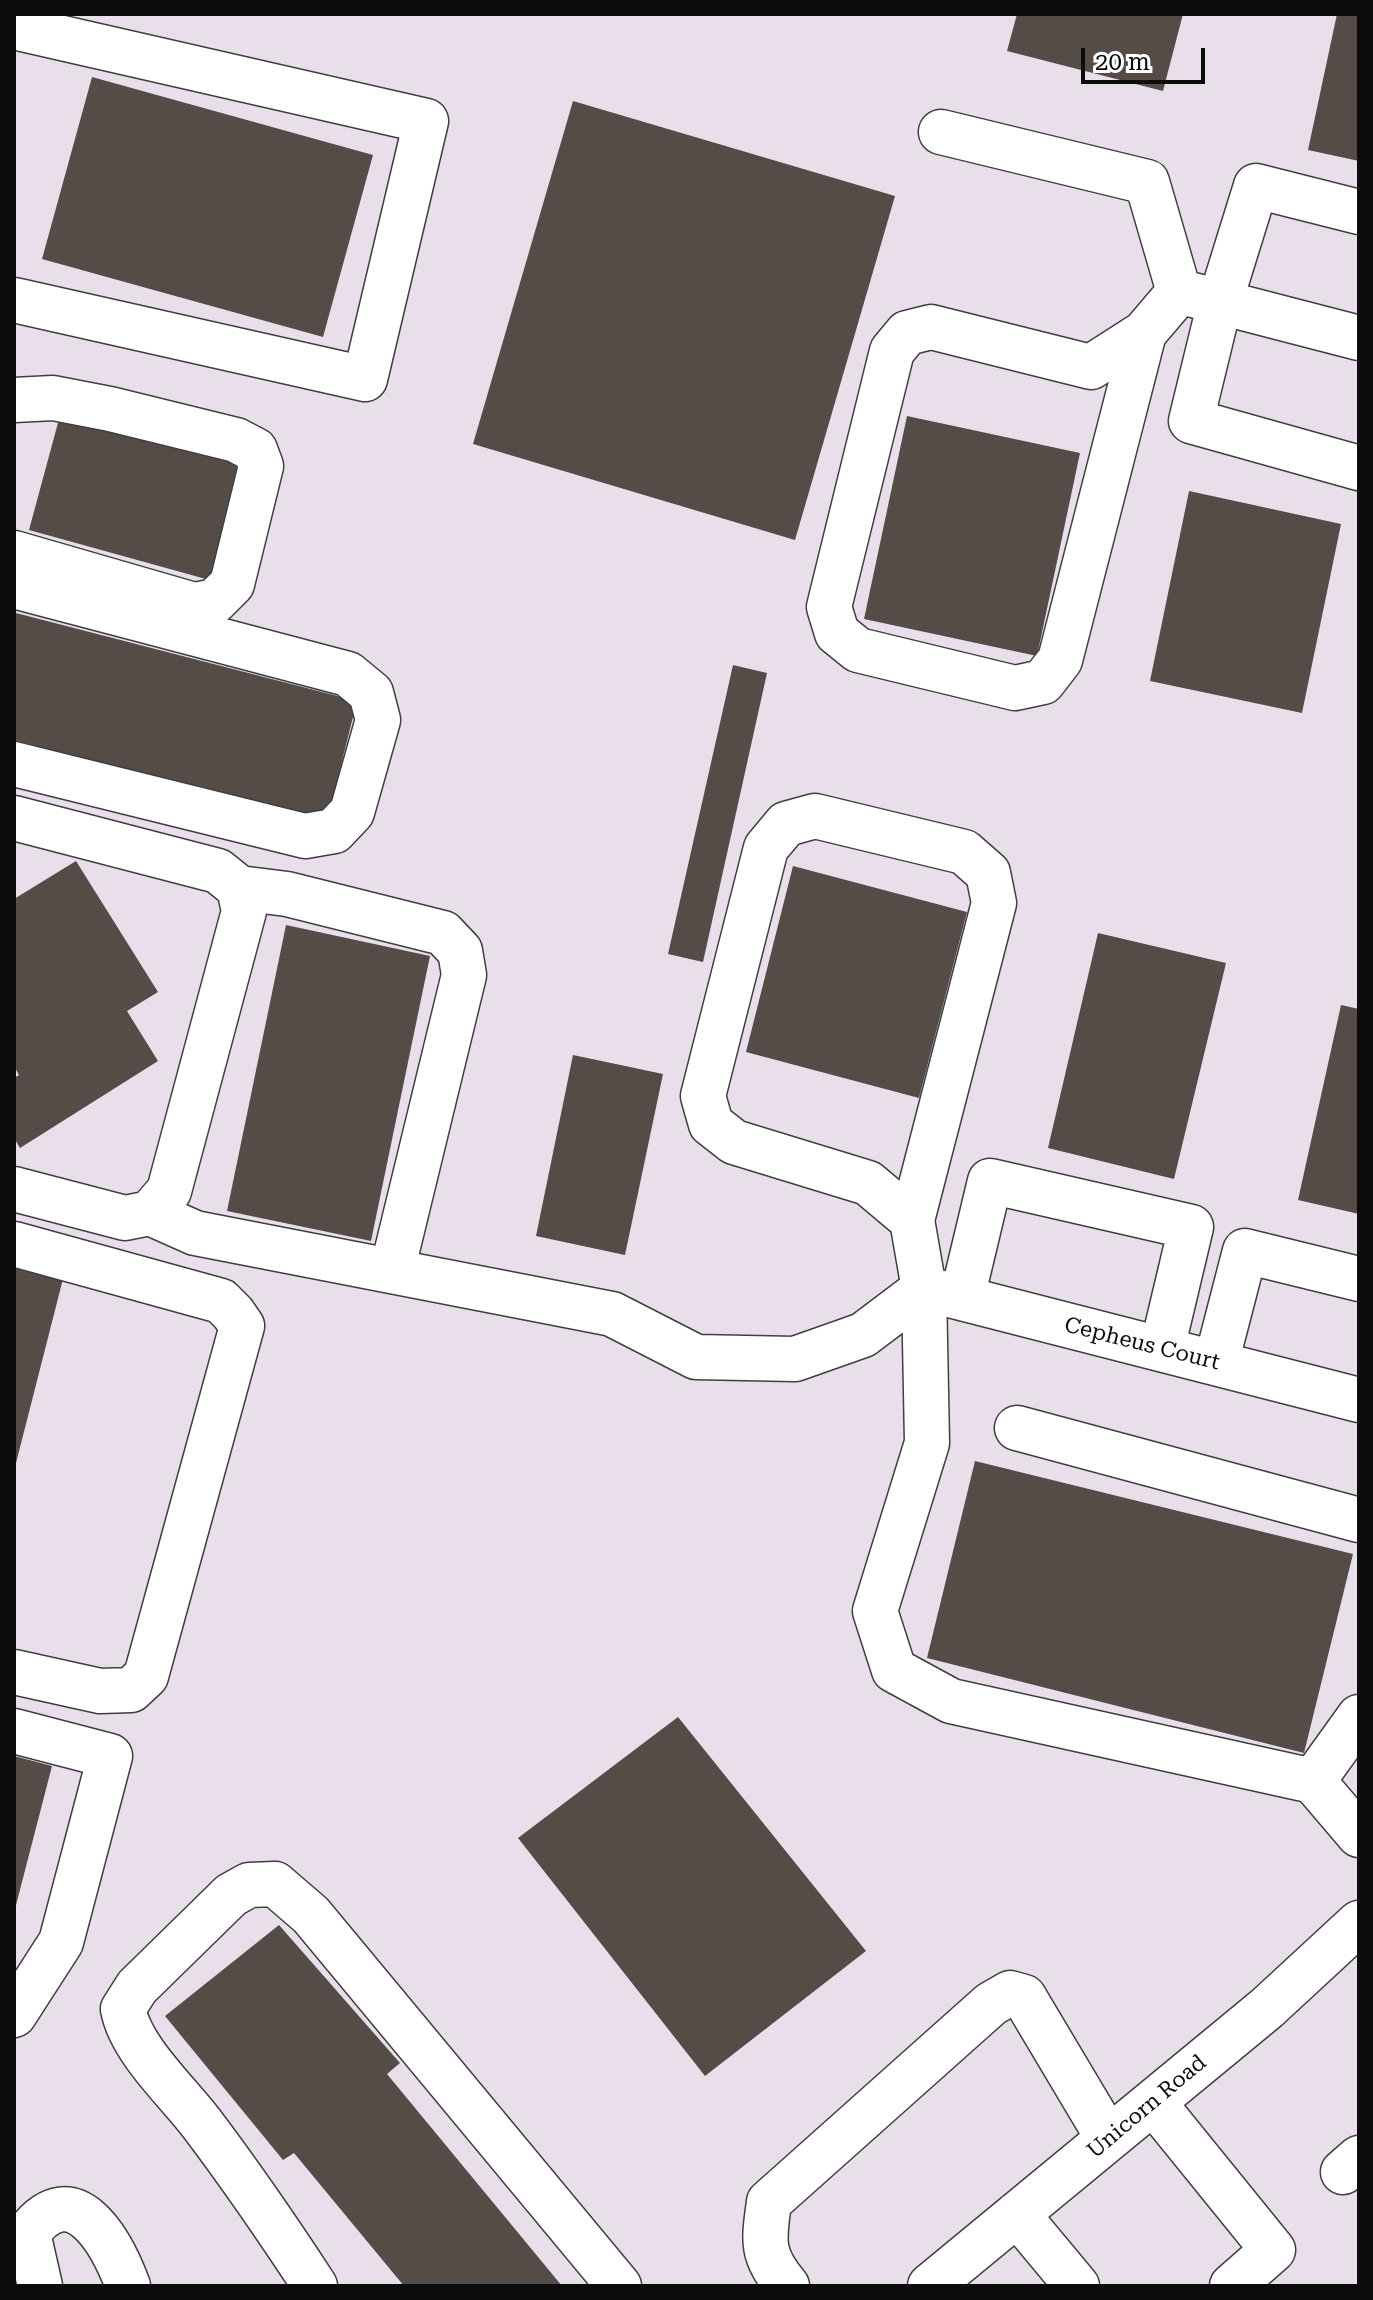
<!DOCTYPE html>
<html>
<head>
<meta charset="utf-8">
<style>
  body { margin:0 }
  #map { position:relative; width:1373px; height:2300px; overflow:hidden; background:#fffaeb; font-family:"Roboto Serif",serif }
  canvas { display:block }
  .frame { position:absolute; inset:0; border:16px solid #0c0c0c; pointer-events:none }
  .scale { position:absolute; left:1081px; top:48px; width:124px; height:36px; box-sizing:border-box; border:4px solid #0c0c0c; border-top:0; padding-left:10px; font-size:24px; line-height:28px; white-space:nowrap; color:#0c0c0c; -webkit-text-stroke:6px #fff; paint-order:stroke }
</style>
</head>
<body>
<div id="map">
<canvas width="1373" height="2300"></canvas>
<div class="frame"></div>
<div class="scale">20 m</div>
</div>
<script>
const ctx = document.querySelector('canvas').getContext('2d');
ctx.lineJoin = 'round';
function fillPath(path, color) {
  ctx.fillStyle = color;
  ctx.fill(path, 'evenodd');
}
function stroke(path, color, width, dash) {
  ctx.strokeStyle = color;
  ctx.lineWidth = width;
  ctx.lineCap = dash ? 'butt' : 'round';
  ctx.setLineDash(dash || []);
  ctx.stroke(path);
}
function label(font, color, halo, rows, align = 'center') {
  ctx.font = font + ' "Roboto Serif",serif';
  ctx.lineWidth = 8;
  ctx.setLineDash([]);
  ctx.textBaseline = 'middle';
  ctx.strokeStyle = halo;
  ctx.fillStyle = color;
  for (const [text, x, y, turn = 0] of rows) {
    ctx.save();
    ctx.translate(x, y);
    ctx.rotate((+turn || 0) * Math.PI / 180);
    ctx.textAlign = isNaN(turn) ? turn : align;
    if (halo) ctx.strokeText(text, 0, 0);
    ctx.fillText(text, 0, 0);
    ctx.restore();
  }
}
fillPath(new Path2D(`
  M14,14H1359V2286H14Z`), '#e9dfeb');
fillPath(new Path2D(`
  M1017,14H1183L1163,91L1007,51Z
  M1337,14H1359V161L1308,150Z
  M92,77L373,155L323,337L42,259Z
  M573,101L895,196L795,540L473,444Z
  M62,408L246,458L213,581L29,530Z
  M907,416L1080,453L1037,656L864,619Z
  M1189,491L1341,524L1302,713L1150,681Z
  M16,613L357,701L327,821L14,740Z
  M733,665L767,673L703,962L668,954Z
  M76,861L158,992L127,1011L158,1061L20,1148L14,1138V1078L19,1075L14,1066V899Z
  M793,866L967,912L919,1098L746,1052Z
  M286,925L430,956L371,1241L227,1211Z
  M1098,933L1226,963L1174,1179L1048,1148Z
  M1341,1005L1359,1009V1214L1298,1200Z
  M573,1055L663,1074L625,1255L536,1236Z
  M14,1258L65,1271L15,1467H14Z
  M975,1461L1353,1554L1304,1753L927,1658Z
  M678,1717L866,1951L705,2076L518,1838Z
  M14,1756L52,1766L15,1909H14Z
  M279,1925L400,2063L387,2074L562,2286H404L294,2153L283,2160L165,2016Z`), '#554c48');
const minor = new Path2D(`
  M14,27L426,121L365,379L14,300
  M941,132L1147,182L1179,292
  M1359,212L1256,186L1220,302L1191,421L1359,468
  M1193,295L1359,338
  M1144,333L1060,660L1043,682L1015,688L858,650L837,633L829,607L892,351L907,333L931,327L1091,367L1144,333L1179,292
  M14,400L53,398L110,409L236,440L255,450L261,466L232,584L215,601L194,605L14,553
  M14,586L348,674L371,693L378,720L352,812L334,831L305,836L14,764
  M14,818L218,871L239,888L244,911L169,1191L150,1213L125,1218L14,1189
  M239,888L287,894L443,933L460,951L464,975L392,1271
  M150,1213L195,1233L612,1314L696,1357L795,1359L863,1335L924,1289
  M912,1220L868,1183L734,1142L711,1124L703,1096L766,848L786,824L815,816L964,852L988,873L994,903L912,1220L924,1289L927,1443L875,1611L894,1670L951,1701L1313,1781
  M14,1244L221,1301L233,1313L242,1326L146,1676L131,1690L100,1691L14,1672
  M934,1291L1359,1400
  M962,1298L990,1181L1191,1227L1162,1349
  M1216,1363L1245,1251L1359,1279
  M1017,1428L1359,1520
  M1359,1717L1313,1781L1359,1835
  M14,1731L110,1756L61,1942L14,2015
  M1153,2102L1273,2250L1232,2286
  M1343,2172L1359,2158
  M1017,2214L1077,2286
  M40,2286L28,2233C74,2172 112,2243 128,2286
  M315,2286C279,2231 242,2177 202,2124C177,2091 131,2050 123,2009L137,1987L231,1895L249,1885L275,1884L311,1915L619,2286
  M787,2286C760,2254 764,2240 769,2202L991,2004L1010,1993L1024,1997L1108,2138
  M930,2286L1267,2008L1359,1923`);
stroke(minor, '#3f3f3f', 47);
stroke(minor, '#fff', 44);
label('22px', '#0c0c0c', '#fff', [
  ["Cepheus Court",1142,1344,14],
  ["Unicorn Road",1147,2107,-40]
]);
</script>
</body>
</html>
